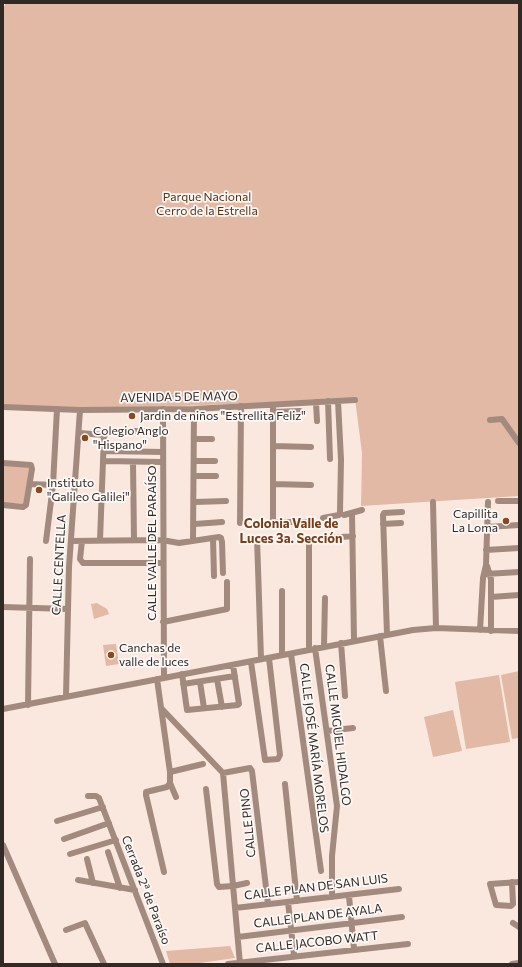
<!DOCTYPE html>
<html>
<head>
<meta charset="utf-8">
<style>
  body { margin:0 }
  #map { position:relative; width:522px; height:967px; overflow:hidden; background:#fae8df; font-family:Commissioner,sans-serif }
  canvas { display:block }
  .frame { position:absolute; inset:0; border:4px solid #302926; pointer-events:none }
</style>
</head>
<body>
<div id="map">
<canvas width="522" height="967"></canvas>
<div class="frame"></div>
</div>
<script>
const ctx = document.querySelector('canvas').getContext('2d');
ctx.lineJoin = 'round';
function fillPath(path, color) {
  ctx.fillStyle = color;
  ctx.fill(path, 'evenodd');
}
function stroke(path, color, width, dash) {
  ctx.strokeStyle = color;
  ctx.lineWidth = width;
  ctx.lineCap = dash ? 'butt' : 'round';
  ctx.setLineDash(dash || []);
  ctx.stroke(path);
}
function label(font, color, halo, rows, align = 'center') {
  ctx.font = font + ' Commissioner,sans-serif';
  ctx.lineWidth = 3.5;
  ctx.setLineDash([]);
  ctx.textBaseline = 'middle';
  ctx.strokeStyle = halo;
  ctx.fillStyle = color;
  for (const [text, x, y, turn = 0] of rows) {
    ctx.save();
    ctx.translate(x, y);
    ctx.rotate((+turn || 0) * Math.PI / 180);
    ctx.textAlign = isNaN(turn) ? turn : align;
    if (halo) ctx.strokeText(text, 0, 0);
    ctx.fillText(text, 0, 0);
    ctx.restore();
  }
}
fillPath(new Path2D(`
  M5,3H519V496L361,506L362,453L355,399L80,410L3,406V6H5Z
  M3,465L30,466L24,504L3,503Z
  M97,603L107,609L109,614L94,619L91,604Z
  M116,644L119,664L106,666L103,645Z
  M519,671V738L512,739L501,675Z
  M499,675L510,742L466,749L455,682Z
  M453,710L462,751L433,757L424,717Z
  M230,946L235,958L193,964H170L166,951Z`), '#e2b9a4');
stroke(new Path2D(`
  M328,401L330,459
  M316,402L317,421
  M273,405V522H313
  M3,407L80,410L194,409L355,400
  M163,409L164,677
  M273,412L300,411
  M490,420L502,419L519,443
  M79,433L104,435L111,431H162
  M194,439H212
  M273,446L311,447
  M105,451L162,452
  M104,461L162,462
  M195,461H215
  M133,462L134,540
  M3,463L31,465L32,469L26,505L23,507L3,505
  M195,476H216
  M30,484L53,485
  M273,484L311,485
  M498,501H519
  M195,502L226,501
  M433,502L436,628
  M352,513L354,641
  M344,515L362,510
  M323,518L339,515L340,512L341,460L338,401
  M240,523L241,406
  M195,524L222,522
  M383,524L401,523
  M487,527L519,525
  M213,538L214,576
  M257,538L261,659
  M330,538L353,536
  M100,540L104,435
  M46,541L53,485L57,409
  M71,541L162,540L179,543L219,537L221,538L222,542L223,573
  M82,541L80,559L83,563H163
  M193,541L194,409
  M309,541V650
  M486,550L519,548
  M487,566L491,579V631
  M486,574L519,572
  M282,591V655
  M491,597L519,595
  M3,607L68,609
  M163,622L227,609V582
  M480,630L483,578L486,565L488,502
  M387,635L383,515L384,513L402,512
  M380,636L386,691
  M341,643L345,696
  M324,646L325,598
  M315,648L337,806L332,856V897
  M291,654L321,871
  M251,662L265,760L278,759L280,755L269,658
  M182,674L187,710L238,705L239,704L233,665
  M157,679L170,772V783L176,797
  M217,679L222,707
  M200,682L204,708
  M183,684L235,676
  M66,696L69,567L80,410
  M28,705L30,559
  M3,709L413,630L436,628L519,631
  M162,709L223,773L240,964
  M327,731L353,728
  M170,772L203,764
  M223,773L250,768L252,771L268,904
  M285,784L297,901
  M206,789L217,884L219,887L233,886L247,883
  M88,796H96L99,798L163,964
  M57,821L103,807
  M64,839L109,823
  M3,845L55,964
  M108,852L120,888
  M70,854L116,840
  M87,859L93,883
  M164,872L146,795V792L167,787L170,783
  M78,880L135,890
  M512,882L513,904L511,906L496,905L490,884L519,882
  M349,896L354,949
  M288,902L294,955
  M235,908L399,889
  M513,923L519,927
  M66,930L85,923L104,964
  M238,937L402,917
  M228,964L408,944
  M512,964L519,963`), '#a28a7e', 6);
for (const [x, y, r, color] of [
  [132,416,4,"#8c471d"],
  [85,438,4,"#8c471d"],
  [39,490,4,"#8c471d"],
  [506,521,4,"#8c471d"],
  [111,655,4,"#8c471d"]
]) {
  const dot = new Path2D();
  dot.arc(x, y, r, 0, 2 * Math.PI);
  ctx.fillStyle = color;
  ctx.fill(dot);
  stroke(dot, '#fcf9f7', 1.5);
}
label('12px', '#612d0d', '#fcf9f7', [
  ["Parque Nacional",207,197],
  ["Cerro de la Estrella",207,211]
]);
label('12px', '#302926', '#fcf9f7', [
  ["AVENIDA 5 DE MAYO",179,397,-1],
  ["CALLE VALLE DEL PARAÍSO",152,543,-90],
  ["CALLE CENTELLA",59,565,-87],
  ["CALLE MIGUEL HIDALGO",338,735,83],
  ["CALLE JOSÉ MARÍA MORELOS",314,748,83],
  ["CALLE PINO",248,823,-96],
  ["CALLE PLAN DE SAN LUIS",316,887,-7],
  ["Cerrada 2ª de Paraíso",146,890,69],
  ["CALLE PLAN DE AYALA",318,916,-7],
  ["CALLE JACOBO WATT",317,942,-6]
]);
label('12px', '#302926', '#fcf9f7', [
  ["Jardin de niños \"Estrellita Feliz\"",140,416],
  ["Colegio Anglo",93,431],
  ["\"Hispano\"",93,445],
  ["Instituto",47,483],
  ["\"Galileo Galilei\"",47,497],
  ["Capillita",498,514,"right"],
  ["La Loma",498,528,"right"],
  ["Canchas de",119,648],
  ["valle de luces",119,662]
], 'left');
label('bold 13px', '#7b3d16', '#fcf9f7', [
  ["Colonia Valle de",291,524],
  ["Luces 3a. Sección",291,539]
]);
</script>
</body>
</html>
